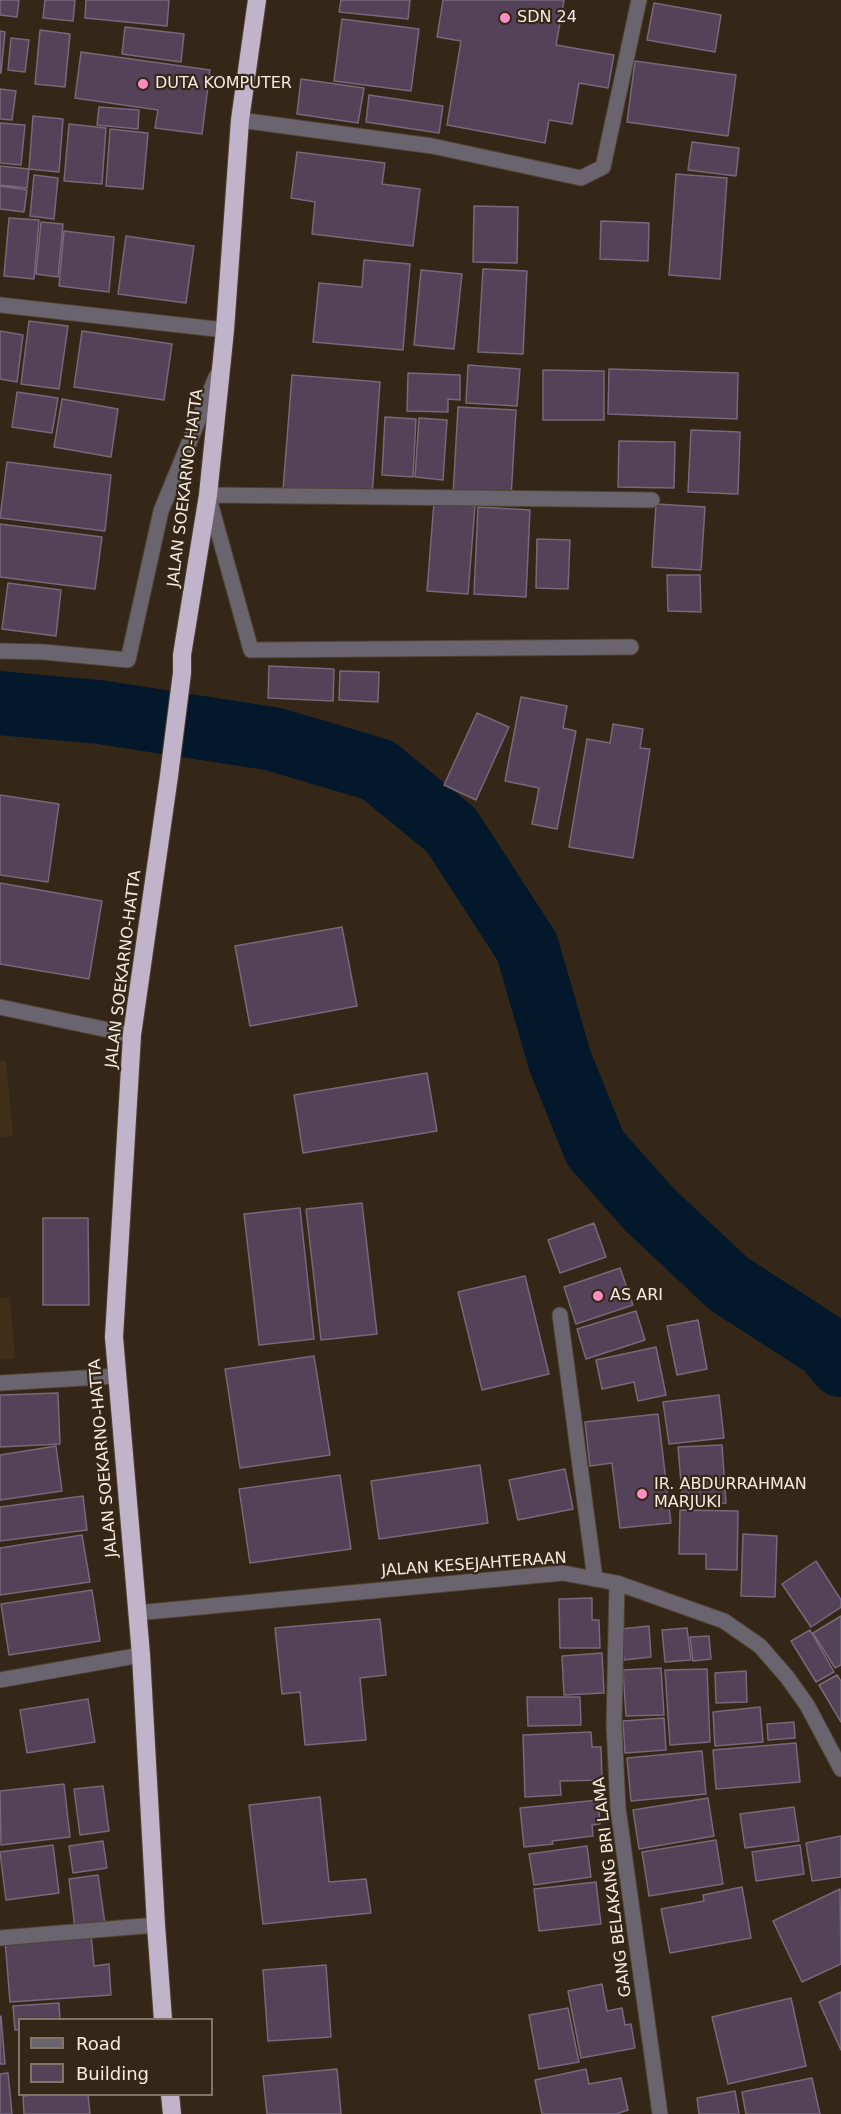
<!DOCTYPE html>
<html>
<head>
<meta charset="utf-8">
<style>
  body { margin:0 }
  #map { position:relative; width:841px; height:2114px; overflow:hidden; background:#352717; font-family:"DejaVu Sans",sans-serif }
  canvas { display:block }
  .legend { position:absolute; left:18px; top:2018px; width:195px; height:78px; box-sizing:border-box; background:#352717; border:2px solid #827568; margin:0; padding:8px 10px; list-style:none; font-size:18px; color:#f5ebe1 }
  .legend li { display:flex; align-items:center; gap:12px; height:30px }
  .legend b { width:30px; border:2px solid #827568 }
</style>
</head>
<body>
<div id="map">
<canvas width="841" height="2114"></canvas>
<ul class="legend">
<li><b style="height:8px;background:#69646d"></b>Road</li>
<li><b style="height:16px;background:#544259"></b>Building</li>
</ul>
</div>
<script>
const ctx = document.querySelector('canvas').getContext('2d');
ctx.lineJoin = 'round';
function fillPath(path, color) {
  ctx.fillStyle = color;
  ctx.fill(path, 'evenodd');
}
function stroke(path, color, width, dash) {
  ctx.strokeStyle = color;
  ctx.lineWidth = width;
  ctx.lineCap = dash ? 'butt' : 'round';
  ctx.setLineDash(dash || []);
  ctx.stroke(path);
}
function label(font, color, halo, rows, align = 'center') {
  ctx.font = font + ' "DejaVu Sans",sans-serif';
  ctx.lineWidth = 4.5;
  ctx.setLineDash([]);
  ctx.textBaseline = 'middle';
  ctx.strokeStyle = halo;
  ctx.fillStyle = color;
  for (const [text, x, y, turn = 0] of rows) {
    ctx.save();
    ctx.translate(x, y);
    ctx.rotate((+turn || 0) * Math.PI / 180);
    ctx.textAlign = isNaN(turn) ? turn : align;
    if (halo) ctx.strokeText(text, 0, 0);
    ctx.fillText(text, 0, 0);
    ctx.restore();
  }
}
fillPath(new Path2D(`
  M0,1061H6L13,1136L0,1137Z
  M10,1297L15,1358L0,1360V1298Z`), '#412f19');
stroke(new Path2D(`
  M0,703L99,712L273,739L378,770L451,830L527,947L560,1061L595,1148L650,1210L729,1284L825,1346L841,1365`), '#03192b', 64);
const building = new Path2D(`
  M0,0H19L17,17L0,15Z
  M45,0H75L73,21L43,18Z
  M86,0H169L167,26L85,18Z
  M341,0H410L408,19L339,12Z
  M443,0H564L556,45L614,55L608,88L579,83L572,124L549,120L545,143L447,125L461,41L437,37Z
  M654,3L721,15L715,52L647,40Z
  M342,19L419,29L411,91L334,81Z
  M125,27L184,34L181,62L122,54Z
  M40,30L70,34L65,87L35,84Z
  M0,31L5,32L1,73H0Z
  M11,38L29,40L25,72L8,70Z
  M81,52L210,70L202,134L155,128L158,110L75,98Z
  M635,61L736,75L728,136L627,122Z
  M301,79L364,88L358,123L297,114Z
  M0,89L16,91L12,120L0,119Z
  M369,95L443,106L439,133L366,122Z
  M99,107L139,110L138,129L97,125Z
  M33,116L63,119L59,172L29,169Z
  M0,123L25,125L21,165L0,163Z
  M69,124L106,128L102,184L64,181Z
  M110,129L148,133L143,189L106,186Z
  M692,142L739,148L736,176L688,170Z
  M297,152L385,163L382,184L420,189L413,246L312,234L315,202L291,198Z
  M0,166L29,169L27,188L0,185Z
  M676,174L727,178L720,279L669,275Z
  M34,175L58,178L54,219L30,216Z
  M0,186L27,190L24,212L0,209Z
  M474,206L518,207L517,263L473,262Z
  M9,218L39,220L34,279L4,276Z
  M601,221L649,223L648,261L600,259Z
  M41,222L63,224L58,277L36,274Z
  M64,231L114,237L109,292L59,286Z
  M126,236L194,246L186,303L118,294Z
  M364,260L410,264L403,350L313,342L319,283L362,287Z
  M483,269L527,271L523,354L478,352Z
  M421,270L462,274L454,349L414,345Z
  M29,321L68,326L59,389L21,384Z
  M0,331L23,335L17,382L0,379Z
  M82,331L172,344L164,400L74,387Z
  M468,365L520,369L517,406L466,403Z
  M609,369L738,373L737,419L608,414Z
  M543,370L604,371V420H543Z
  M408,373L460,375V400L448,399V412L407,411Z
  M292,375L380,382L372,497L283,490Z
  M17,392L58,398L52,433L12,427Z
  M62,399L118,409L111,457L54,447Z
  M458,407L516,410L511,498L453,495Z
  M385,417L416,419L413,477L382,475Z
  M419,418L447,420L443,480L415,477Z
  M691,430L740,432L738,494L688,492Z
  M619,441L675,442L674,488L618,487Z
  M7,462L111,475L105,531L0,518Z
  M434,502L475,506L468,594L427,591Z
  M656,504L705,507L701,570L652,567Z
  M478,507L530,510L526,597L474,594Z
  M0,524L102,537L95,589L0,577Z
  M537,539L570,540L568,589L536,588Z
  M667,575H700L701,612L668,611Z
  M8,583L61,590L56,636L2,629Z
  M269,666L334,669L333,701L268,698Z
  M340,671L379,672L378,702L339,700Z
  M521,697L567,706L563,728L576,731L557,829L532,824L539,788L505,781Z
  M477,713L509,727L476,800L444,785Z
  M613,724L643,729L640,748L650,749L633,858L569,847L587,739L610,743Z
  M0,795L59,804L48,882L0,875Z
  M0,883L102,901L89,979L0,964Z
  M342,927L357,1006L250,1026L235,946Z
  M427,1073L437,1131L303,1153L294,1095Z
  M362,1203L377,1334L321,1340L306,1209Z
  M300,1208L314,1339L259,1345L244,1214Z
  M43,1218H88L89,1305H43Z
  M594,1223L606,1257L560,1273L548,1240Z
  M620,1268L633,1305L576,1324L564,1287Z
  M525,1276L549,1374L482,1390L458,1292Z
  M636,1311L645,1340L586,1359L577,1329Z
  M698,1320L707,1369L677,1375L667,1326Z
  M656,1347L666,1395L638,1401L634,1382L602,1389L596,1360Z
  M314,1356L330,1455L240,1468L225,1369Z
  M58,1393L60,1444L0,1447V1395Z
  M719,1395L724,1438L669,1444L663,1402Z
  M658,1414L671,1523L620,1528L612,1463L590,1466L585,1422Z
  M722,1445L726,1503L683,1506L678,1447Z
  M56,1446L62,1491L0,1500V1455Z
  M480,1465L488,1523L379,1539L371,1481Z
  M565,1469L573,1509L518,1520L509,1480Z
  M340,1475L351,1549L250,1563L239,1489Z
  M83,1496L87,1530L0,1541V1507Z
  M680,1510L738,1511L737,1570L706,1569V1554H679Z
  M743,1534L777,1536L775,1597L741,1596Z
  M82,1535L90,1582L0,1595V1548Z
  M816,1561L841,1600V1607L811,1627L782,1584Z
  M92,1590L100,1641L9,1655L1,1604Z
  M592,1598V1620H599L600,1648H560L559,1599Z
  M841,1616V1665L835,1668L813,1633Z
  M380,1619L386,1675L360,1678L366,1740L305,1745L300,1692L282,1694L275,1628Z
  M649,1626L651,1657L624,1660L621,1629Z
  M687,1628L691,1660L665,1662L662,1630Z
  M810,1630L834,1672L816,1682L791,1641Z
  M709,1636L711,1659L693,1661L690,1637Z
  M602,1653L604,1693L564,1695L562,1656Z
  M661,1668L664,1715L626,1716L623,1670Z
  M707,1669L710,1742L670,1745L665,1670Z
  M746,1671L747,1702L716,1703L715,1673Z
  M837,1675L841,1681V1722L819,1685Z
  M527,1697H580L581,1725L528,1726Z
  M88,1699L95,1742L27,1753L20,1710Z
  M760,1707L763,1742L715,1746L713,1712Z
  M664,1718L666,1750L625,1753L623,1721Z
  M794,1722L795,1738L768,1740L767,1724Z
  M591,1732L592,1747H601L602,1780L560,1781L561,1795L525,1797L523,1735Z
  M796,1743L800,1782L716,1789L713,1750Z
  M702,1751L706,1794L631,1801L627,1758Z
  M64,1784L70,1837L1,1845L0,1791Z
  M103,1786L109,1831L80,1835L74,1789Z
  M320,1797L329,1882L366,1879L371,1913L263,1924L249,1805Z
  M708,1798L714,1836L639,1849L633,1810Z
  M598,1800L600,1824L592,1825L593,1836L552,1841L553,1844L524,1847L520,1808Z
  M794,1807L799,1841L745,1848L740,1814Z
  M841,1836V1877L812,1881L806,1843Z
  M716,1840L723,1884L649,1896L642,1852Z
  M103,1841L107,1868L73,1873L69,1846Z
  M53,1845L59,1893L6,1900L0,1852Z
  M800,1845L804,1874L756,1881L752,1852Z
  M587,1846L591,1877L534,1885L529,1854Z
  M98,1875L105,1924L75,1928L69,1879Z
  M596,1882L601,1924L539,1931L534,1889Z
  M742,1887L751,1938L670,1953L661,1909L704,1901L703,1895Z
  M840,1889L841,1964L802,1982L773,1921Z
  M91,1934L94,1966L109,1964L111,1995L10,2002L5,1940Z
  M326,1965L331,2037L268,2041L263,1970Z
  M602,1984L607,2011L622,2008L625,2025L631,2024L635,2048L581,2058L568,1991Z
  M841,1992V2050L819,2002Z
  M791,1998L806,2066L728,2084L712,2017Z
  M59,2003L60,2020H20V2030H15L13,2006Z
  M568,2008L579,2062L539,2069L529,2015Z
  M1,2016L5,2064H0V2017Z
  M337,2069L341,2114H267L263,2076Z
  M586,2069L589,2084L621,2078L628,2110L616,2114H542L535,2080Z
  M8,2073L12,2114H0V2074Z
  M812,2078L820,2114H746L742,2092Z
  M735,2091L739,2114H699L697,2098Z
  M43,2094H88L90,2114H24L23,2096Z`);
fillPath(building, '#544259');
stroke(building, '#77687b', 1.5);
const minor = new Path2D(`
  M240,120L432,146L581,178L603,167L639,0
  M0,305L225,330
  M631,647L251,650L208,495L652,500
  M0,651L44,652L128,660L161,511L216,377
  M0,1007L132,1035
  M560,1315L595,1579
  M0,1383L117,1376
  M617,1583L614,1725L618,1808L660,2114
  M136,1613L563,1573L617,1583L724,1621L760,1646L787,1677L807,1705L841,1769
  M0,1680L141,1655
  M0,1938L156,1925`);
const highway = new Path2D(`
  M163,2020L156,1925L141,1655L114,1337L132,1035L169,776L182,673V655L208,495L225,330L240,120L257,0
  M170,2094L172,2114`);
stroke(minor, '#504233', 17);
stroke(highway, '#504233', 20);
stroke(minor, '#69646d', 15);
stroke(highway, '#c1b4ca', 18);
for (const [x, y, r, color] of [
  [505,18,6,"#fd8ebf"],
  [143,84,6,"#fd8ebf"],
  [598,1296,6,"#fd8ebf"],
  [642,1494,6,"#fd8ebf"]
]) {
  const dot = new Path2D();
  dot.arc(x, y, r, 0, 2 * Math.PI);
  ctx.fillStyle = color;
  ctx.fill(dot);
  stroke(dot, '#352717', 2);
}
label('16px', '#f5ebe1', '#352717', [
  ["SDN 24",517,18],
  ["DUTA KOMPUTER",155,84],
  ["AS ARI",610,1296],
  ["IR. ABDURRAHMAN",654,1485],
  ["MARJUKI",654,1503]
], 'left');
label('16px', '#f5ebe1', '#352717', [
  ["JALAN SOEKARNO-HATTA",186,488,-83],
  ["JALAN SOEKARNO-HATTA",124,969,-83],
  ["JALAN SOEKARNO-HATTA",104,1458,-95],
  ["JALAN KESEJAHTERAAN",474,1565,-4],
  ["GANG BELAKANG BRI LAMA",613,1887,-97]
]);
</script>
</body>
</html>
